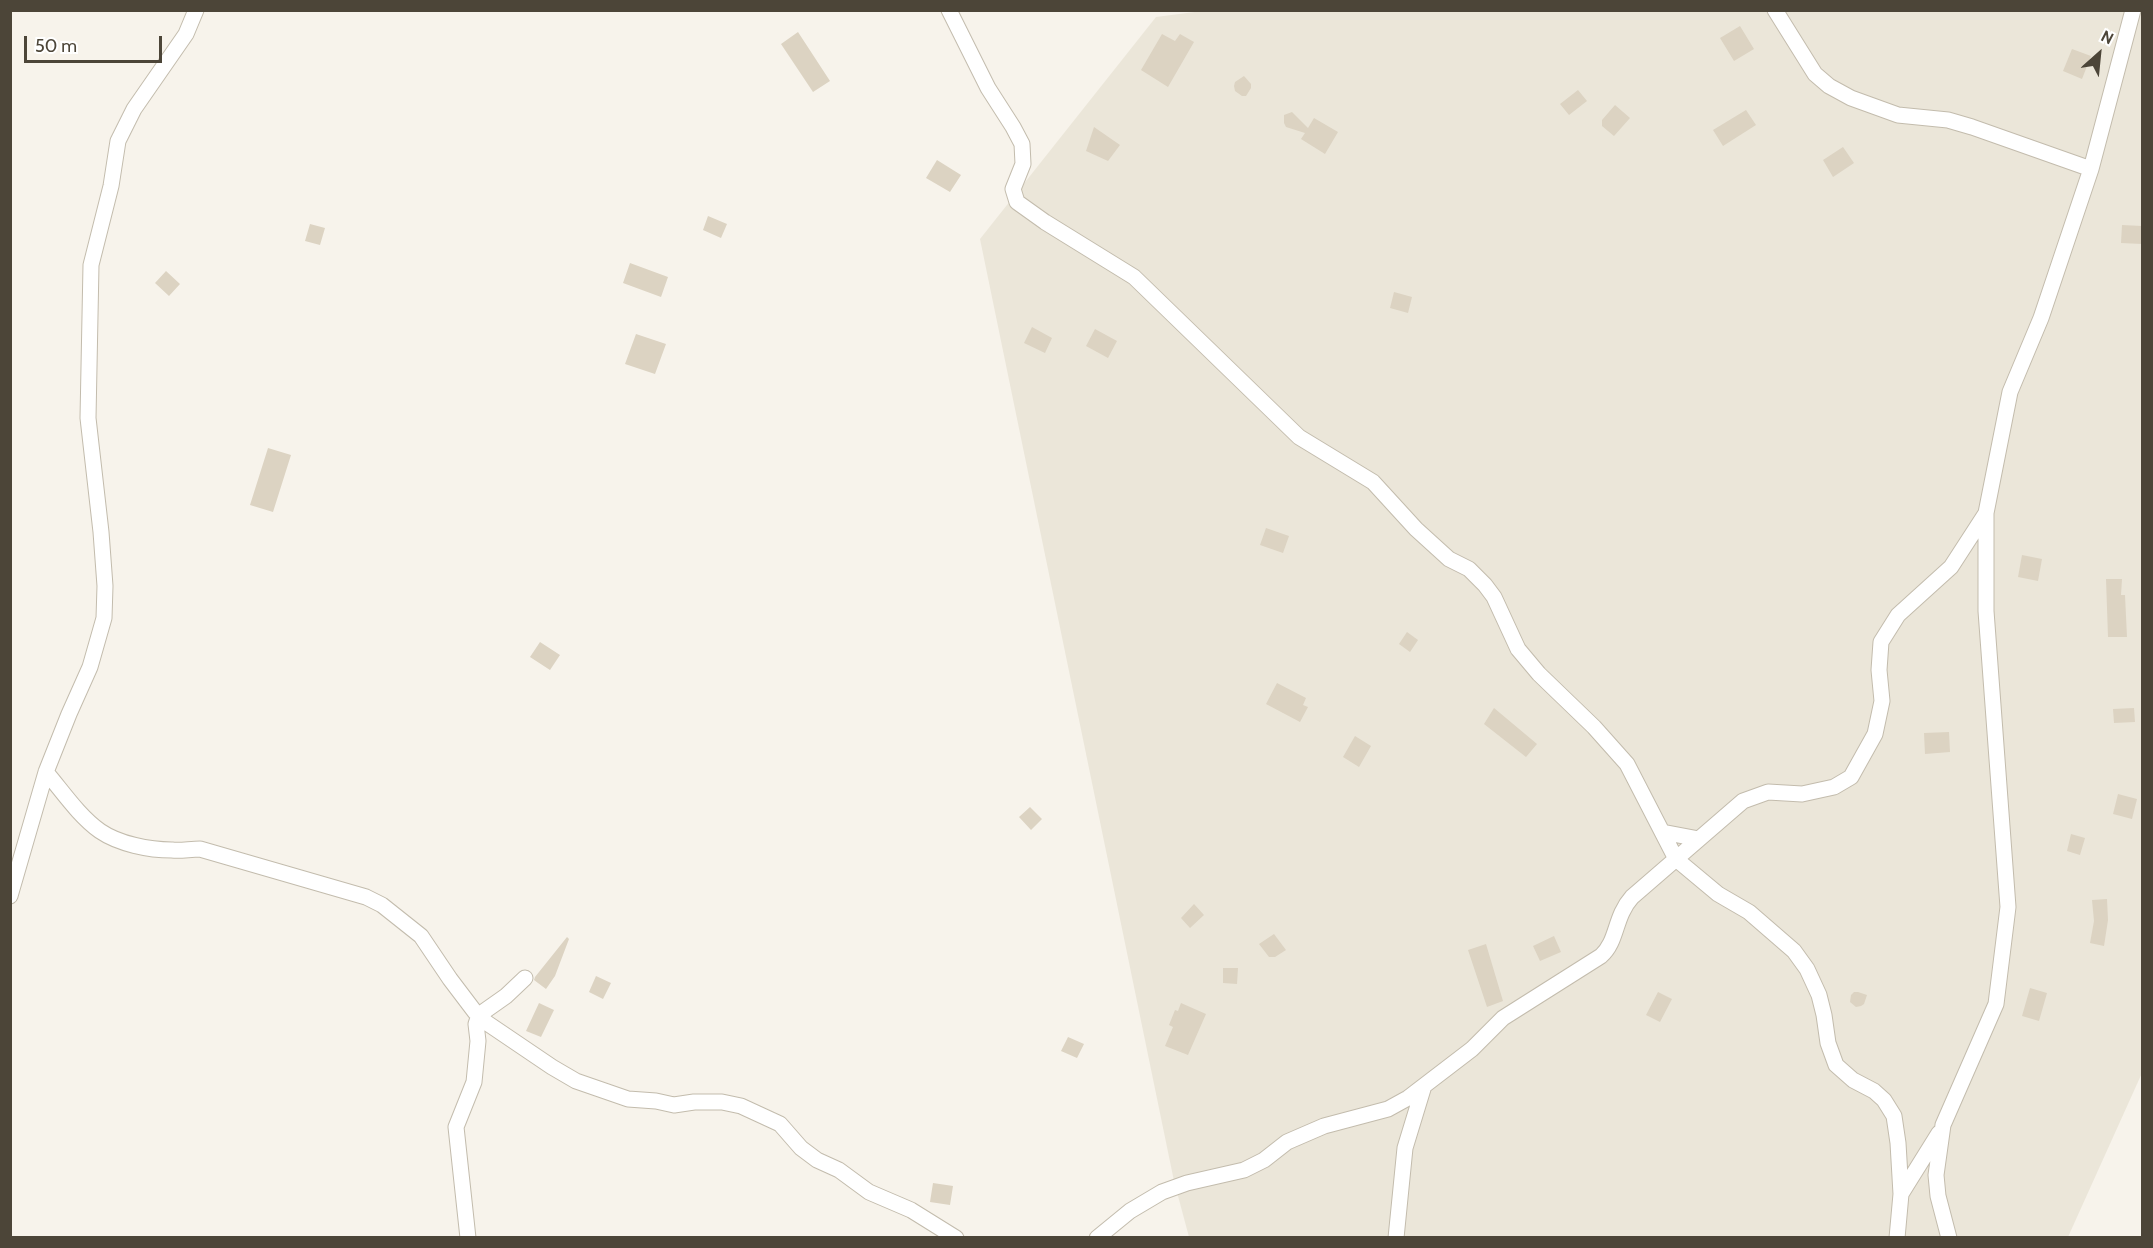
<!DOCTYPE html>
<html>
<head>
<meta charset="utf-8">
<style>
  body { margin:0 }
  #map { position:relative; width:2153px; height:1248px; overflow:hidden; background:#f7f3eb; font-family:Cabin,sans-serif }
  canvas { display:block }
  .frame { position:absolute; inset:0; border:12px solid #4c4538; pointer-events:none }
  .north { position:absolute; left:2069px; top:24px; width:60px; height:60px; -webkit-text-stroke:4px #fff; paint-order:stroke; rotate:27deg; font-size:16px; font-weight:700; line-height:24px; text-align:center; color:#4c4538 }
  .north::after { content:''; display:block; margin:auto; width:21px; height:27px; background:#4c4538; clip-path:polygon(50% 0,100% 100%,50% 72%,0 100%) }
  .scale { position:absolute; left:24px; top:36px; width:138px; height:27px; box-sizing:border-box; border:3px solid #4c4538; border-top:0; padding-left:8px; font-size:18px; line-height:21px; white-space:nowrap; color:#4c4538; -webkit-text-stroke:4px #fff; paint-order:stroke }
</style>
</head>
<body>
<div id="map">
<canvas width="2153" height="1248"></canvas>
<div class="frame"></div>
<div class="north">N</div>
<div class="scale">50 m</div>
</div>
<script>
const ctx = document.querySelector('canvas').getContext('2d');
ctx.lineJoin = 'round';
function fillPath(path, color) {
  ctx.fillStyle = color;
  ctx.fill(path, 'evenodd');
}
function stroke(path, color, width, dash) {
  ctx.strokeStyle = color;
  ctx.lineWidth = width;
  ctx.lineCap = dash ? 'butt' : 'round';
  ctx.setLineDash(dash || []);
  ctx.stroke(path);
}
fillPath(new Path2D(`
  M1210,10L2142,11V1073L2068,1237H1189L1174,1181L980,239L1156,17Z`), '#ebe6d9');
fillPath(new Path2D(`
  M1740,26L1754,49L1734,61L1720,38Z
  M798,32L830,81L813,92L781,44Z
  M1162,34L1175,41L1180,34L1194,42L1168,87L1141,70Z
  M2072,49L2091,56L2082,79L2063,71Z
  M1244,76L1251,84V88L1246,96H1242L1235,91L1234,86L1235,82Z
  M1578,90L1587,101L1569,115L1560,104Z
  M1615,105L1630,118L1614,136L1602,126V120Z
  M1746,110L1756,125L1723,146L1713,130Z
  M1292,112L1308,128L1314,118L1338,132L1325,154L1301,139L1305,133L1286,127L1284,123V115Z
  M1094,127L1120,145L1108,161L1086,151Z
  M1843,147L1854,163L1833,177L1823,160Z
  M937,160L961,175L950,192L926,178Z
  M708,216L727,224L721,238L703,230Z
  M310,224L325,228L320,245L305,241Z
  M2122,225L2142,226V244L2121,243Z
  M630,263L668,277L661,297L623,283Z
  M166,271L180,284L169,296L155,283Z
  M1394,292L1412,297L1408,313L1390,308Z
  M1032,327L1052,338L1045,353L1024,343Z
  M1095,329L1117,341L1108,358L1086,346Z
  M636,334L666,344L655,374L625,364Z
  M268,448L291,455L273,512L250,505Z
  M1266,528L1289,536L1283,553L1260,545Z
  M2022,555L2042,559L2038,581L2018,577Z
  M2106,579H2122L2121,595H2125L2127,637H2108Z
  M1407,632L1418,640L1410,652L1399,644Z
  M540,642L560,655L550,670L530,657Z
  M1277,683L1306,698L1303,705L1308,707L1300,722L1266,704Z
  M1494,708L1537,744L1526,757L1484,724Z
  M2134,708L2135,722L2114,723L2113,709Z
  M1949,732L1950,752L1925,754L1924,733Z
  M1355,736L1371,746L1359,767L1343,757Z
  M2118,794L2137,799L2132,819L2113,814Z
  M1030,807L1042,819L1031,830L1019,817Z
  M2071,834L2085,838L2080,855L2067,851Z
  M2107,899L2108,920L2104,946L2090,943L2094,921L2092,900Z
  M1194,904L1204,915L1190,928L1181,918Z
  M1274,934L1286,950L1275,957H1269L1259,944Z
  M1554,936L1561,952L1540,961L1533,946Z
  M567,937L569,939L555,976L546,989L534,980L535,977Z
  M1486,944L1503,1001L1487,1007L1468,950Z
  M1223,968H1238L1237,984L1223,983Z
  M596,976L611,983L603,999L589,992Z
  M2030,988L2047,993L2039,1021L2022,1016Z
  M1658,992L1672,999L1660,1022L1646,1015Z
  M1854,992H1858L1867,995L1864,1004L1861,1006L1856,1007L1850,1002L1851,995Z
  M539,1003L554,1010L541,1037L526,1031Z
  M1181,1003L1206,1014L1188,1055L1165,1046L1173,1027L1169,1025L1175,1010L1178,1011Z
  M1068,1037L1084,1044L1077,1058L1061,1051Z
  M933,1183L953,1186L950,1205L930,1202Z`), '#dcd3c2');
const minor = new Path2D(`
  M949,10L988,88L1013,127L1022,144L1023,164L1013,189L1017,202L1045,222L1134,277L1299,437L1373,482L1416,529L1449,559L1469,569L1485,585L1494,597L1518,649L1539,674L1594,727L1627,764L1676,859L1718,894L1749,912L1794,951L1807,969L1819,995L1824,1015L1828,1043L1836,1065L1853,1080L1874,1091L1884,1100L1894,1116L1898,1143L1901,1194L1897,1238
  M1775,10L1815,74L1829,86L1851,98L1898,115L1948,120L1972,127L2091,169
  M46,772C63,792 79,816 100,831C119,844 149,850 172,850C181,851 190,849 200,849L366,897L382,905L421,936L450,979L475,1012L487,1023L552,1067L576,1081L628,1099L656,1101L674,1105L694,1102H722L741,1106L780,1124L801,1148L817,1160L839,1170L869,1192L911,1210L956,1238
  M1662,832L1699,839
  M10,896L46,772L69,714L90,667L104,618L105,586L101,532L88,418L91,265L111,186L118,141L134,109L186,34L196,10
  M1901,1194L1939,1133
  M468,1238L456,1127L474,1082L478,1041L476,1024L479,1015L506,996L525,978
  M1097,1238L1130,1211L1162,1192L1187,1183L1244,1170L1264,1160L1287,1142L1324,1126L1388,1109L1408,1098L1472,1049L1503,1018L1601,956C1618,941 1614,917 1632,897L1743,801L1768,792L1802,794L1834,787L1851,777L1875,734L1882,701L1879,670L1881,642L1898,615L1951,567L1986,513
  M1396,1238L1405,1148L1423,1089
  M1949,1238L1938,1196L1936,1175L1943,1125L1996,1004L2008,907L1986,611V513L2010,392L2041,318L2091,169L2133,10`);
stroke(minor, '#c3bcad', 17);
stroke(minor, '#fff', 15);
</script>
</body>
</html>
